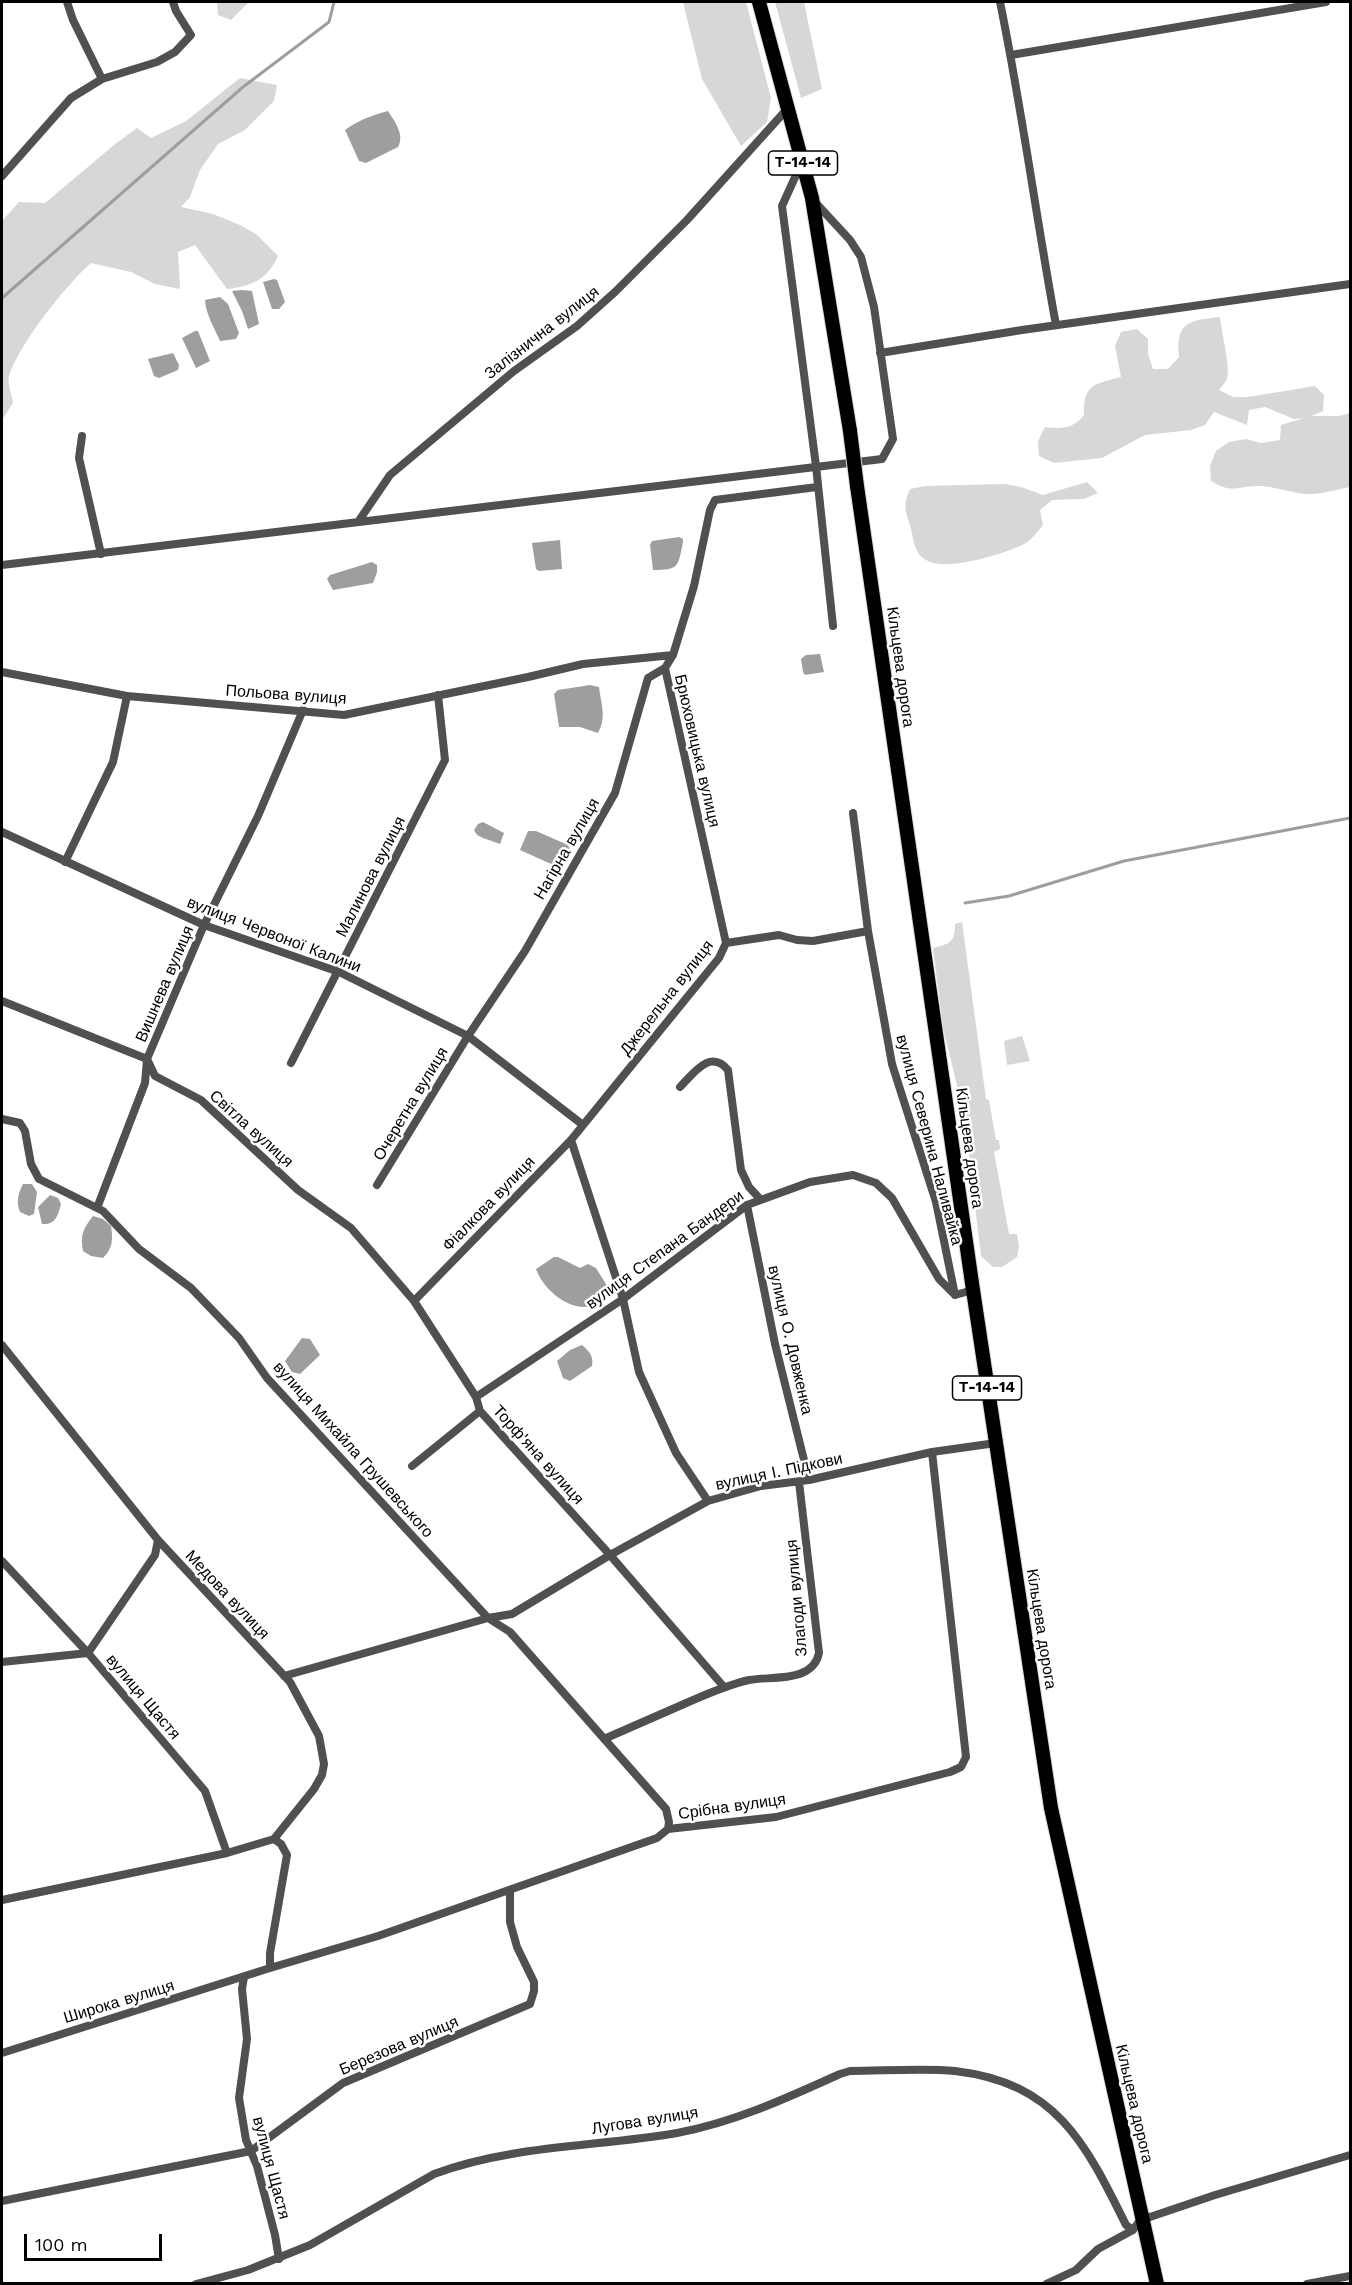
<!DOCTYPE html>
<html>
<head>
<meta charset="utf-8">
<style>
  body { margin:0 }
  #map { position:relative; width:1352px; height:2285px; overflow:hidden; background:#fff; font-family:"Work Sans",sans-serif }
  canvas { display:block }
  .frame { position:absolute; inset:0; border:3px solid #000; pointer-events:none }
  .scale { position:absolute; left:24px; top:2234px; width:138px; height:27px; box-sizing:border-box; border:3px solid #000; border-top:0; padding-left:8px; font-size:18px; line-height:21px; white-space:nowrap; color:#000; -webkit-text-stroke:4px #fff; paint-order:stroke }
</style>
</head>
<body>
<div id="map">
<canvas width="1352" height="2285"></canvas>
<div class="frame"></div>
<div class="scale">100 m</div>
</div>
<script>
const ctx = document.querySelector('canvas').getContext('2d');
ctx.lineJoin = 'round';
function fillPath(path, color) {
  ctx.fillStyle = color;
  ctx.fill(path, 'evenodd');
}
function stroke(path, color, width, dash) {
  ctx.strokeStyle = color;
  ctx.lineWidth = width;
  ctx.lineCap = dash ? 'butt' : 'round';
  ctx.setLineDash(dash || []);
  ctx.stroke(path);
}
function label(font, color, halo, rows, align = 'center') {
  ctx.font = font + ' "Work Sans",sans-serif';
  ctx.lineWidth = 5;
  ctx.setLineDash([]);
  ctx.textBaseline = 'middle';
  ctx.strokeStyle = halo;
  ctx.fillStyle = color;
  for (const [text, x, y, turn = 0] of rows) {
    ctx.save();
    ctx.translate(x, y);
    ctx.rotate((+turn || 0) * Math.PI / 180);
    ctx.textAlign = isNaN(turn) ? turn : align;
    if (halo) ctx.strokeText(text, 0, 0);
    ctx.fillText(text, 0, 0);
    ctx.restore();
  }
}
fillPath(new Path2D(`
  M217,2H249L231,20L218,15Z
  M683,2H746L771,98L767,122L741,146L702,79Z
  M775,2H804L822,89L801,98Z
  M240,78L277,85L274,101L245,130L218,144L200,170L190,197L181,207L213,214L240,225L256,234L278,256C267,280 252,286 227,289L195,245L178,252L180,289L155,284L131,272L91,263C66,285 19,344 9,376C7,383 12,395 13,403L2,420V221L19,202L45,203L114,145L137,128L151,138L186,121Z
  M1220,317C1221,329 1231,370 1227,379C1226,382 1221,387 1219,390L1233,397H1248L1315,386L1324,395L1323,411L1311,416H1339L1350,413V487C1335,490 1319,495 1304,494C1289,492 1276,487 1261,486C1238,485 1234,495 1211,481L1210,466L1216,451L1229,442L1246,439L1261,443L1280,440L1281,425L1304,418L1294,419L1265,407L1249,410L1247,425L1214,412L1205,425L1191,430L1145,435L1102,458L1054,463L1039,456L1038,441L1045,427C1062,429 1073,429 1084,415C1083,384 1095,384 1121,377L1115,346L1121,332L1137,329L1148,339V354L1153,369H1168L1179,357C1175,322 1190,320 1220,317Z
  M1087,482L1098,493L1084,499L1052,500L1040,510L1043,525C1037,533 1030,542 1020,546C999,555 946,572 926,560C915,554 914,543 912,533C907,512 901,510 910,489L925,486L1005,484L1021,487L1043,495Z
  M962,922L986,1099L989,1100L996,1140H999L1000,1149L994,1152L1009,1234H1017L1019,1247L1017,1257L1002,1267H993L981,1256L964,1114L943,1028L933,948C950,944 955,942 955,924Z
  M1022,1036L1030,1061L1007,1065L1004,1041Z`), '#d7d7d7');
fillPath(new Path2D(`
  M388,111C395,122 405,135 398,147L366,163L359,161L345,130C358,120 373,115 388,111Z
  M274,279L277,280L285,302L279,309H272L263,282Z
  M242,290L252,291L259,324L248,329L242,311L232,291Z
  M220,297L228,304L239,333L236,339L220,341C214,327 206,315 205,300Z
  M195,331H198L210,361L196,368L182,338Z
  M173,353L179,365L178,370L159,378L154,376L148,359Z
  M679,537L683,539V542C678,567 679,570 653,570L650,545L652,541Z
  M560,540L562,569L539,571L536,569L532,543Z
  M372,562L377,565V572L373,583L333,590L327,579L330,575Z
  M820,654L824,672L805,675L803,672L801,659L806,655Z
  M590,685L599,687C601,704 607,717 598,733L580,727H559L554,694L558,690Z
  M483,822L504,833L500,844L483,838L477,835L474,830L478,824Z
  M528,831H536L568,845L570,850L562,866L560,868L520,850Z
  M23,1184H32L37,1192L34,1214L29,1216L20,1212C16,1203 18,1193 23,1184Z
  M50,1195L58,1198L61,1204C58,1215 56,1225 42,1224L38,1207Z
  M93,1216L103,1219L111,1226C113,1239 113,1248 103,1258L91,1256L83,1251C80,1235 83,1229 93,1216Z
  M554,1257H558L580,1268L588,1264L596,1268L609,1289C590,1327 546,1297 536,1269Z
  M302,1338L310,1339L320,1355L300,1374L292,1372L285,1361Z
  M582,1345C589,1351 594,1356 592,1366L570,1381L563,1378L557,1361L570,1350Z`), '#9e9e9e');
stroke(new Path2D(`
  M2,298L243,87L329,22L334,2
  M965,903L1009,896L1124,861L1350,818`), '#9e9e9e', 3);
const highway = new Path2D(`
  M759,2L812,198L850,431
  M857,486L973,1290L1051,1808L1157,2284`);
stroke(highway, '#dbdbdb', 16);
stroke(new Path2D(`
  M67,2L73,20L102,79
  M1000,2C1022,109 1036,217 1056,325
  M1011,55L1326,2
  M801,164L782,206L816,466L833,626
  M2,176L71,98L102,79L157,62L175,52L191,35L176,11L173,2
  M880,353L1022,330L1350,284
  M82,436L79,458L101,554
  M358,522L390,475L514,371L577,326L615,292L687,220L788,108
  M2,565L882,459L893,439L874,307L861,257L850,240L814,201
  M2,672L127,696L344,715L528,677L583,664L673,655
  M853,813L868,931L892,1064L936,1202L955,1295
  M2,832L204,925L339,972L468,1036L583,1125
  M65,862L113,762L127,696
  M726,943L665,668L673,655L694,586L710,510L715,500L817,487
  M726,943L779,935L797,940L813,941L868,931
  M2,1001L147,1059L155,1076L201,1100L298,1190L351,1228L414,1301L476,1397L480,1411L610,1555L724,1687
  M291,1063L445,760L438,695
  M680,1087C693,1074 710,1048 728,1070L741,1170L749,1187L760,1199
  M2,1119L20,1123L25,1131L31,1164L39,1179L103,1211L139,1249L191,1288L239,1338L267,1378L488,1618L510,1632L666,1809L669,1822L668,1829
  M571,1140L623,1299L639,1372L676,1453L708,1501
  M377,1185L468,1036L525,951L615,793L648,678L665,668
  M747,1205L775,1344L809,1480
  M97,1208L145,1083L147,1059L204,925L258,816L303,710
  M414,1301L571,1140L719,958L726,943
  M2,1345L158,1540L290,1682L319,1736L324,1764L322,1775L314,1789L274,1839L227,1853L2,1900
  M476,1397L623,1299L747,1205L810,1182L853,1175L876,1183L892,1198L939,1279L955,1295L973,1290
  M412,1466L480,1411
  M2,1561L88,1653L205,1791L227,1853
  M88,1653L155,1555L158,1540
  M2,1662L88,1653
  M284,1676L488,1618L512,1614L610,1555L708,1501L761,1486L809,1480L932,1452L996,1443
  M604,1739C631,1727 657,1716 684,1704C705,1695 726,1685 749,1680C772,1676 813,1683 819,1653L799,1482
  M270,1968V1953L287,1855L281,1844L274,1839
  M244,1977L242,1989L247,2039L239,2098L246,2140L257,2166L275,2235L279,2259
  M2,2053L270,1968L378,1936L657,1838L668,1829L776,1817L950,1772L961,1767L966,1757L932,1452
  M2,2201L251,2151L343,2083L530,2004L534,1991V1982L517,1947L510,1922V1891
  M196,2284L248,2270L310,2245L434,2174C512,2145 596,2147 677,2133C735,2122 787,2098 840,2074L850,2071C882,2071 924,2068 955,2071C1056,2083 1085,2142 1126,2225L1133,2230L1143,2216L1150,2217L1215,2195L1350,2155
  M1046,2284L1076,2270L1098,2249L1133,2230
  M1307,2284L1350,2276`), '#505050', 8);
stroke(highway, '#000', 14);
const highwayBridge = new Path2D(`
  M850,431L857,486`);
stroke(highwayBridge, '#dbdbdb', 16, []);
stroke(highwayBridge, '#000', 14);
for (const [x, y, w] of [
  [803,163,69],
  [987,1388,69]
]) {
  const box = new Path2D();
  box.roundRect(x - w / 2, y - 12, w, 24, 4.5);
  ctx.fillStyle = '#fff';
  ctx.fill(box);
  stroke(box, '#000', 1.5);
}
label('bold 15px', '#000', null, [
  ["Т-14-14",803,163],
  ["Т-14-14",987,1388]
]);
label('16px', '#000', '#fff', [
  ["Залізнична вулиця",542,333,-38],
  ["Кільцева дорога",900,667,82],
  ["Польова вулиця",286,695,4],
  ["Брюховицька вулиця",697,751,77],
  ["Нагірна вулиця",567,849,-60],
  ["Малинова вулиця",371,877,-63],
  ["вулиця Червоної Калини",274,935,21],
  ["Вишнева вулиця",165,984,-67],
  ["Джерельна вулиця",667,998,-52],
  ["Очеретна вулиця",411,1104,-59],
  ["Світла вулиця",251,1129,42],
  ["вулиця Северина Наливайка",929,1140,75],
  ["Кільцева дорога",969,1148,82],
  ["Фіалкова вулиця",489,1204,-46],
  ["вулиця Степана Бандери",665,1250,-36],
  ["вулиця О. Довженка",790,1340,77],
  ["вулиця Михайла Грушевського",353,1450,48],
  ["Торф'яна вулиця",538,1455,48],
  ["вулиця І. Підкови",779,1472,-12],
  ["Медова вулиця",227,1595,47],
  ["Злагоди вулиця",797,1598,-95],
  ["Кільцева дорога",1041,1629,81],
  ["вулиця Щастя",143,1697,50],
  ["Срібна вулиця",732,1807,-8],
  ["Широка вулиця",119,2002,-17],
  ["Березова вулиця",399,2046,-23],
  ["Кільцева дорога",1134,2104,77],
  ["Лугова вулиця",645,2121,-9],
  ["вулиця Щастя",271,2168,75]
]);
</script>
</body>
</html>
